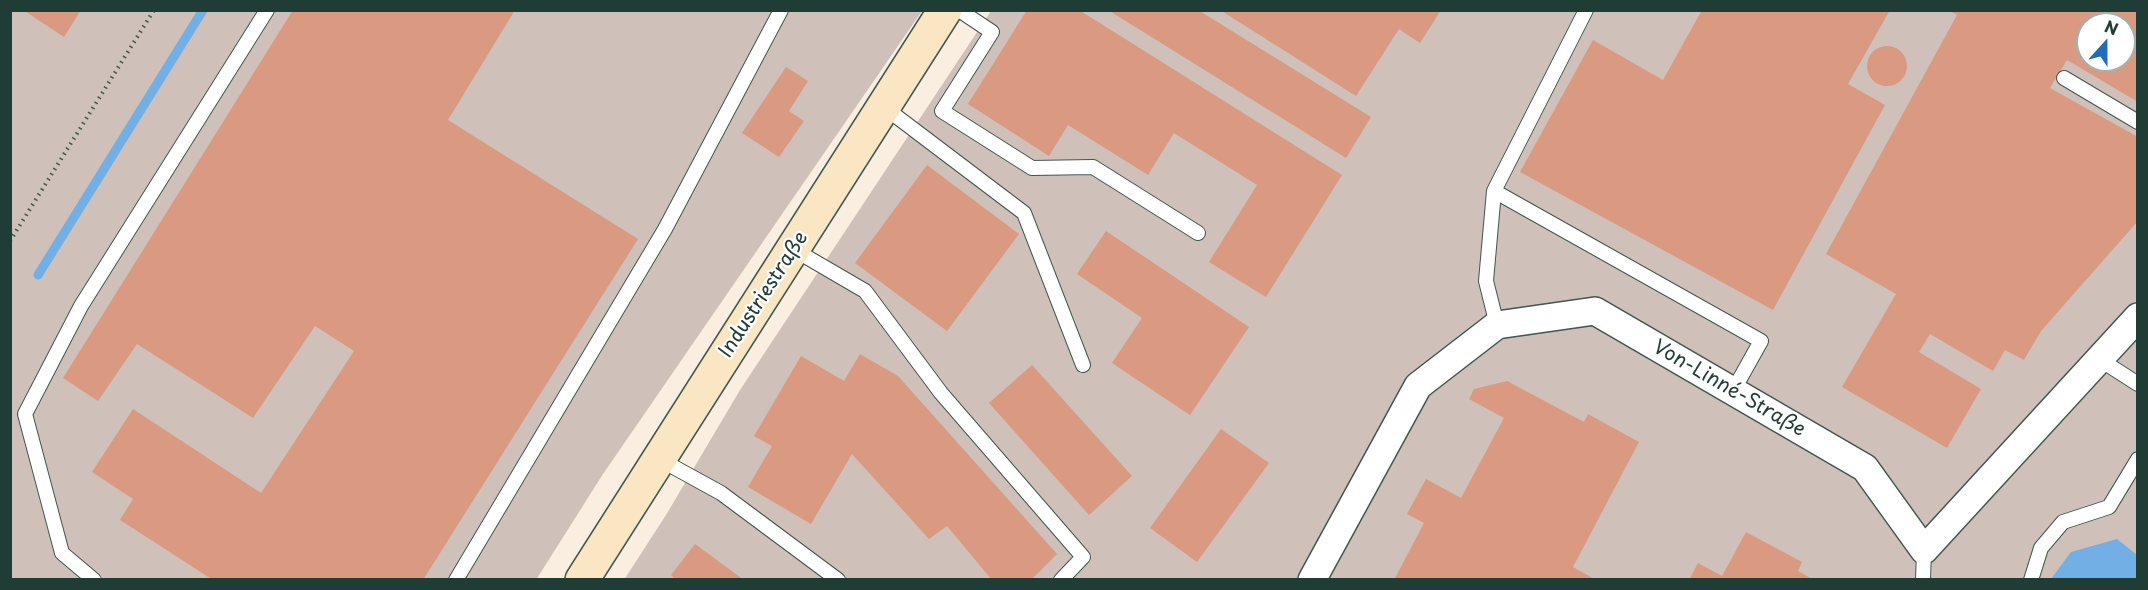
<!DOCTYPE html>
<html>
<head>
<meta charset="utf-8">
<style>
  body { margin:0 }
  #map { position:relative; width:2148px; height:590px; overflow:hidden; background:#f9eee0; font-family:"Playpen Sans",sans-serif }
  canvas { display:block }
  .frame { position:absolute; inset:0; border:12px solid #1f3d34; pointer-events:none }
  .north { position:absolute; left:2076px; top:12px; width:60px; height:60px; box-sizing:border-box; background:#fff; border:2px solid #a5b1ae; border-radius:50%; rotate:21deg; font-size:16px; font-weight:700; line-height:24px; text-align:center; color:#1f3d34 }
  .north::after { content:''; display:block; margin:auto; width:21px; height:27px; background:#1f6fb2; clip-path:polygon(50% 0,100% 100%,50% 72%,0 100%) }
</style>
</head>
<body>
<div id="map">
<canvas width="2148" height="590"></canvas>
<div class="frame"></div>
<div class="north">N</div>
</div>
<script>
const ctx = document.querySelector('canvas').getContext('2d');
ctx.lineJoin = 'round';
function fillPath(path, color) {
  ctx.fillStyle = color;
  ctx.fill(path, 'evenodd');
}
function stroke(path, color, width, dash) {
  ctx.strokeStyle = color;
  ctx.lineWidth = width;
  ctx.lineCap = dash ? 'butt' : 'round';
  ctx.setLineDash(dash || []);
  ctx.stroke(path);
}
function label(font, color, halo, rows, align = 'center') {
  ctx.font = font + ' "Playpen Sans",sans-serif';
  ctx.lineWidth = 4.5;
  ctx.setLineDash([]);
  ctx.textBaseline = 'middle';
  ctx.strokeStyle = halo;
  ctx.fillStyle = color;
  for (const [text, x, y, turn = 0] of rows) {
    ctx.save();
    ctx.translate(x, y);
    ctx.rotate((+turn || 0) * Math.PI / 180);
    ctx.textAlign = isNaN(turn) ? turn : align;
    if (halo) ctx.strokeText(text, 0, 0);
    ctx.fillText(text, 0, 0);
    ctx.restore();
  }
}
fillPath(new Path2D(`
  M10,11H922L603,474L536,580L11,579Z
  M991,11H2137V579L624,580L666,515L740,390ZM2088,24H2124V60H2088Z`), '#cfc1ba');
fillPath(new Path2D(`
  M2117,539L2137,555V579H2051L2071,552Z`), '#71afe4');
stroke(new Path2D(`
  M38,275L203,10`), '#71afe4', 9);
fillPath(new Path2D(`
  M23,10H81L64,37Z
  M293,10H515L448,120L638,239L423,580H213L120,520L133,499L92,472L133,409L261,493L354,351L315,326L253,418L137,344L98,401L63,378Z
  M1027,10H1079L1342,175L1266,297L1209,262L1257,185L1174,133L1148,175L1068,125L1049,156L968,104Z
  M1108,10H1198L1371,117L1346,158Z
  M1220,10H1441L1420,43L1399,29L1356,96Z
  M1702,10H1890L1848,84L1885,105L1773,310L1520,172L1593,40L1663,80Z
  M1948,10H2138V102L2067,60L2050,88L2138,137V221L2041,331L2024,360L2005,350L1993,371L1930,334L1919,352L1981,389L1947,448L1842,387L1896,294L1826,254L1957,15ZM2088,24H2124V60H2088Z
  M1867 66a20 20 0 1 1 40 0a20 20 0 1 1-40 0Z
  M786,67L808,81L789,111L804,121L779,157L742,133Z
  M927,165L1019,234L947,331L855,263Z
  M1106,231L1249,327L1190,415L1112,363L1142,318L1077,274Z
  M860,354L898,376L1057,554L1031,580H992L947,526L929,539L852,454L811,524L748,487L772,446L754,436L801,356L844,381Z
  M1032,365L1132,476L1089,515L989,403Z
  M1507,381L1584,422L1588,414L1639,442L1573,567L1596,580H1394L1424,523L1407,514L1426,479L1461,498L1504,418L1469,399L1474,389Z
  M1221,429L1269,463L1197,562L1150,528Z
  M1746,532L1802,562L1798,571L1814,580H1689L1698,563L1722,576Z
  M695,544L744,580H676L671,575Z`), '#da9981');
const lane = new Path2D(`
  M959,10L992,32L942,111L1032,168L1093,167L1198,233
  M1586,10L1494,191L1761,341L1733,391
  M2064,78L2138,122
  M884,107L1024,213L1083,365
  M1494,191L1486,281L1497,325
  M793,249L865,291L941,393L1083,557L1061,580
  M2099,359L2138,384
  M659,459L721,493L838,580
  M94,580L62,553L25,414L81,306L267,10
  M456,580L665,229L781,10
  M1923,580L1924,550
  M2031,580L2041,548L2063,522L2109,507L2138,459`);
const street = new Path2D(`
  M1312,580L1418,386L1497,325L1595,311L1865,468L1924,550L2138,317`);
const secondary = new Path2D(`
  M582,580L945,10`);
stroke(lane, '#40584e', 16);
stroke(street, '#40584e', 30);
stroke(secondary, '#40584e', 36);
stroke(new Path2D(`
  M10,241L154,10`), '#40584e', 4, [1.5, 4.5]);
stroke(lane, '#fff', 14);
stroke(street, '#fff', 27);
stroke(secondary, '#fbe6c4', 33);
label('20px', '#1f3d34', '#fff', [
  ["Industriestraße",764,295,-57],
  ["Von-Linné-Straße",1729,389,30]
]);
</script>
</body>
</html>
